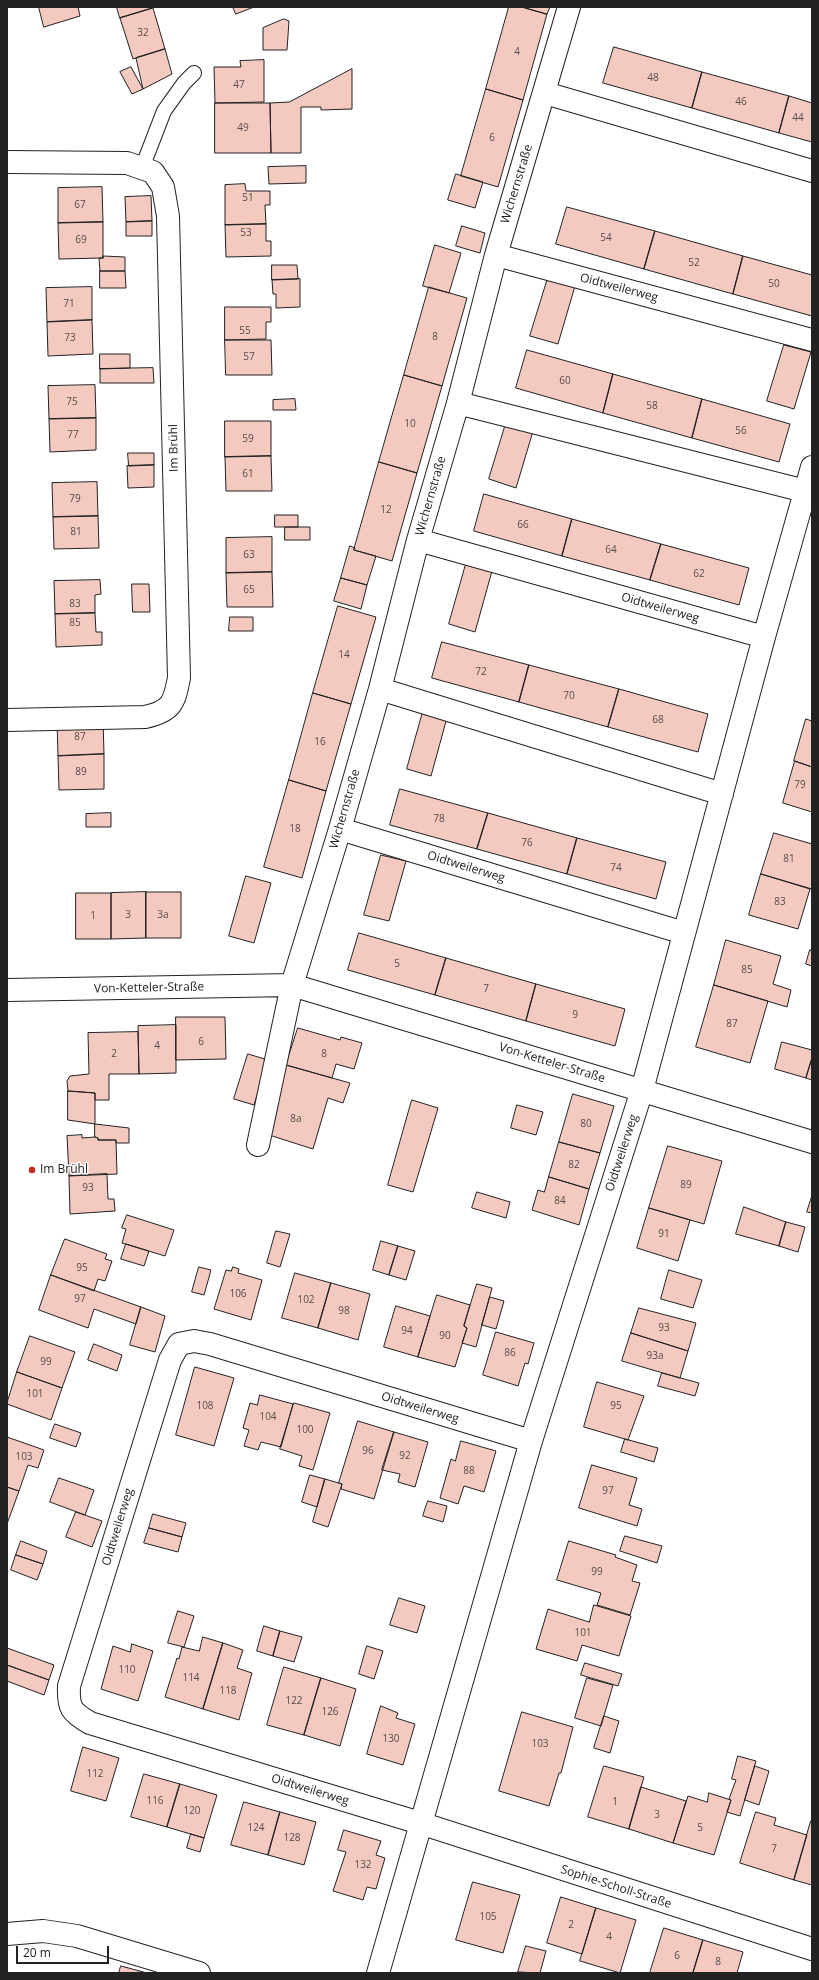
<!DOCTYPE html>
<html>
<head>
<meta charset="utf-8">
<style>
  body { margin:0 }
  #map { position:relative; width:819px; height:1980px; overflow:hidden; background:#fff; font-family:"Open Sans",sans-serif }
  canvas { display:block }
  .frame { position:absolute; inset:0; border:8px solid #222; pointer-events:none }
  .scale { position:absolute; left:16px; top:1946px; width:93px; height:18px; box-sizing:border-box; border:2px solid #222; border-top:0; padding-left:5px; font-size:12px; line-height:14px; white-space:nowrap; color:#222; -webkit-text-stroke:3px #fff; paint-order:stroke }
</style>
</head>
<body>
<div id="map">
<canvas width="819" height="1980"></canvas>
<div class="frame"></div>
<div class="scale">20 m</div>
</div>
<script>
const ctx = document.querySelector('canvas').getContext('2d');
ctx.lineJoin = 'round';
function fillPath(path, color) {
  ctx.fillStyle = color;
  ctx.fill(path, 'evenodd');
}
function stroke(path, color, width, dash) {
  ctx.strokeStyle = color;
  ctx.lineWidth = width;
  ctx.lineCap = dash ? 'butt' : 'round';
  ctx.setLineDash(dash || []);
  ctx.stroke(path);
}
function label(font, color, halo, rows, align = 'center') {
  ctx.font = font + ' "Open Sans",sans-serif';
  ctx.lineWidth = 3;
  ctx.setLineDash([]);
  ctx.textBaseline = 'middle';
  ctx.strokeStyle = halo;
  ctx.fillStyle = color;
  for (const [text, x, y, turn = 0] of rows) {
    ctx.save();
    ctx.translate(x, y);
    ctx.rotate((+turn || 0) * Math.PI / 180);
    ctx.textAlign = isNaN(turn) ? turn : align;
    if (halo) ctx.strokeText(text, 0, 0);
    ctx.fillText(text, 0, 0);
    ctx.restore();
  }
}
const building = new Path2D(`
  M39,7H78L80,16L44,27Z
  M117,7H153V8L120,18Z
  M233,7H254L236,14Z
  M509,7H522L547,14L523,100L486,89Z
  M522,7H550L547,14Z
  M153,8L165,49L133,59L120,18Z
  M284,19L289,21L287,50H263V28Z
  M614,47L702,72L692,108L603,83Z
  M165,49L172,74L143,89L136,58Z
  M264,60V102L215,103L214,67H241L240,61Z
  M131,67L143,89L132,94L120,72Z
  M352,69V109L321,110V107H301V153H271L270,103L289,102Z
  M702,72L789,96L779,133L692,108Z
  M486,89L523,100L498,187L461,176Z
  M789,96L812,103V142L779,133Z
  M215,103H270L271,153H215Z
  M306,166V183L269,184L268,167Z
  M456,174L483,182L475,208L448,200Z
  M245,184L246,191H270V205H265L266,224L225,225V185Z
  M102,187L103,222L58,223V188Z
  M151,196L152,221L126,222L125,197Z
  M567,207L655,231L644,269L556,244Z
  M152,221V236H126V222Z
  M103,222V258L59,259L58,223Z
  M266,224V241H271V256L226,257L225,225Z
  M462,226L485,233L480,253L456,246Z
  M655,231L743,256L733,294L644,269Z
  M435,245L461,253L449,293L423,286Z
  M103,256L125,257V271H100L99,258H103Z
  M743,256L812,275V316L733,294Z
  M272,265H297L298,279L272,280Z
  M100,271H125L126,288H100Z
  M548,278L575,286L558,344L530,336Z
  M300,279V307L276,308V294H273L272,280Z
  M92,287V320L47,322L46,288Z
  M429,287L467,298L442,386L404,375Z
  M225,307H271V322H266V339L225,340Z
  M92,320L93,354L48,356L47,322Z
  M225,340H271L272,375H226Z
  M784,345L811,352L794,409L767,401Z
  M527,350L613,374L603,413L516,388Z
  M100,354H130V368L100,369Z
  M153,368L154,383H100V369Z
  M613,374L702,399L692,438L603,413Z
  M404,375L442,386L417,473L379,462Z
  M95,385L96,418L49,419L48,386Z
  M295,399L296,410H273V400Z
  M702,399L790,424L779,462L692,438Z
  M96,418V450L50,452L49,419Z
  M507,420L534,428L516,488L489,479Z
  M225,421H271V456L225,457Z
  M128,453H154V465L129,466Z
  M271,456L272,491H226L225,457Z
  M379,462L417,473L392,561L354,550Z
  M154,465V487L128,488L127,466Z
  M97,482L98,516L53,517L52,483Z
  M484,494L572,519L562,556L474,531Z
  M275,515H298V527H275Z
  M98,516L99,548L54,549L53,517Z
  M572,519L661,544L650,580L562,556Z
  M285,527H310V540H285Z
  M272,537V572L226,573V538Z
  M661,544L749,568L739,605L650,580Z
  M350,546L355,548L354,550L376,556L367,585L341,578Z
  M466,564L492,571L475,632L449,624Z
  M272,572L273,607H227L226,573Z
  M341,578L367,585L361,609L334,601Z
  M100,580L101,594L95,595V613L55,614L54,581Z
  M132,584H149L150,612H133Z
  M338,606L376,617L351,704L313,693Z
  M95,613L96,632H102V645L56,647L55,614Z
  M230,617H253V631H229Z
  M442,642L529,665L519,702L432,678Z
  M529,665L619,689L608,727L519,702Z
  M619,689L708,714L698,752L608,727Z
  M313,693L351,704L326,791L289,780Z
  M424,708L448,714L431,776L407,769Z
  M103,719L104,754L58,756L57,720Z
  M806,719L812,721V767L794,761Z
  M104,754V789L59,790L58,756Z
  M795,761L812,767V812L783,803Z
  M289,780L326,791L302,878L264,867Z
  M400,789L488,813L477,849L390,825Z
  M111,813V827H86V814Z
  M488,813L577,838L567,874L477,849Z
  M774,833L812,844V889L761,874Z
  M577,838L666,862L656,899L567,874Z
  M381,855L406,861L389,921L364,915Z
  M761,874L810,889L798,929L749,915Z
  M246,876L271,883L254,943L229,936Z
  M146,892V938L111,939V893Z
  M146,892H181V938H146Z
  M76,893H111V939H76Z
  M359,933L446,958L435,995L348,970Z
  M726,940L781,956L773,984L791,990L787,1007L714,985Z
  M810,950L812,951V966L806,964Z
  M446,958L536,984L526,1021L435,995Z
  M536,984L625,1009L615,1046L526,1021Z
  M714,985L768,1001L750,1063L696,1047Z
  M176,1017H225L226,1059L176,1060Z
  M176,1025V1073L139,1074L138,1026Z
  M298,1028L340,1040L341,1037L362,1043L354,1069L336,1064L332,1078L286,1065Z
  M138,1032L139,1074H109V1100H95V1093L68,1091L67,1081L70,1076L89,1074L88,1033Z
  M782,1042L812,1050V1058L806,1078L775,1069Z
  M248,1054L268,1060L254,1105L234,1099Z
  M812,1058V1080L806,1078Z
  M286,1065L350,1083L343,1103L328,1098L313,1149L266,1134Z
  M68,1091L95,1093V1124L68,1120Z
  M573,1094L614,1106L600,1153L559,1142Z
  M412,1100L438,1108L413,1192L388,1185Z
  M517,1105L543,1112L536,1135L511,1128Z
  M95,1124L129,1128V1143H116V1140H98V1138L95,1137Z
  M82,1135V1138L95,1137L98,1138V1140H116L117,1174L69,1176L67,1136Z
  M559,1142L600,1153L589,1189L549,1177Z
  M668,1146L722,1161L704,1224L649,1208Z
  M107,1174L108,1199H114L115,1211L70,1214L69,1176Z
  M549,1177L589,1189L579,1225L532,1210L538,1190L544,1192Z
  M477,1192L510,1202L506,1218L472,1208Z
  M812,1196V1213L807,1212Z
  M744,1207L786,1222L779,1246L736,1234Z
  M649,1208L690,1220L678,1261L637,1248Z
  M127,1215L174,1230L165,1256L122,1243L126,1229L122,1228Z
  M786,1222L805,1227L798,1252L779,1246Z
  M276,1231L290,1234L280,1267L267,1263Z
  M65,1239L107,1254L105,1259L112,1261L105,1281L98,1279L94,1291L51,1275Z
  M381,1241L398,1246L389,1275L373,1270Z
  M126,1244L149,1251L144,1266L121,1259Z
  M398,1246L415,1251L406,1280L389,1275Z
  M199,1267L211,1270L204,1295L192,1292Z
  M233,1267L239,1269L238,1273L262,1280L251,1320L214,1309L226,1270L231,1271Z
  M669,1270L702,1280L693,1308L661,1299Z
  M295,1273L331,1283L318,1328L282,1318Z
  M51,1275L141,1307L136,1324L94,1309L88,1328L39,1310Z
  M331,1283L370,1294L358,1340L318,1328Z
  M477,1284L492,1288L476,1347L462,1343L467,1328L464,1326Z
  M437,1295L470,1305L464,1326L467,1328L455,1367L418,1357Z
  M490,1297L504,1301L496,1329L482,1325Z
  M396,1306L430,1316L418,1357L384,1347Z
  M141,1307L165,1316L155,1352L130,1345Z
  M639,1308L696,1323L688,1351L631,1333Z
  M496,1332L534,1343L528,1364L525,1363L518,1386L483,1375Z
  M631,1333L688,1351L680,1378L622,1361Z
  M30,1336L75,1352L62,1388L17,1372Z
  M94,1344L122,1355L117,1371L88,1360Z
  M195,1367L234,1378L214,1446L176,1435Z
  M17,1372L62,1388L51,1420L7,1404Z
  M662,1373L699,1383L695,1396L658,1386Z
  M597,1382L644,1396L628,1440L584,1427Z
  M260,1395L293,1404L281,1447L261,1442L258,1450L244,1446L249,1430L243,1428L250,1403L257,1405Z
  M294,1403L330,1413L313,1470L299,1466L302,1456L280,1449Z
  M358,1421L394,1432L374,1499L341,1489L342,1484L339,1483Z
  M55,1424L81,1433L76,1447L50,1438Z
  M394,1432L428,1442L415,1487L398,1482L400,1474L382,1470Z
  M7,1437L44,1450L38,1468L28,1465L19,1491L7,1487Z
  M625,1439L658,1448L654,1462L621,1452Z
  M461,1441L496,1451L484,1492L464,1486L458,1504L440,1498L451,1459L455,1461Z
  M592,1465L637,1478L629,1505L642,1509L637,1526L579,1508Z
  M310,1475L325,1479L317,1507L302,1502Z
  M59,1478L94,1490L85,1515L50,1502Z
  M325,1479L342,1484L328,1527L313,1522Z
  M7,1487L19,1491L7,1524Z
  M428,1501L447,1506L443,1522L423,1516Z
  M76,1512L102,1521L92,1547L66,1537Z
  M153,1514L186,1523L182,1537L149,1528Z
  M149,1528L182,1537L178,1552L144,1543Z
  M625,1536L662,1546L657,1563L620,1551Z
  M21,1541L47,1551L43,1564L16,1555Z
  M569,1541L616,1555L615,1557L637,1565L632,1581L640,1583L630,1615L597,1605L601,1593L557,1580Z
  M16,1555L43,1564L37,1580L11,1570Z
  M399,1598L425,1606L417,1633L390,1625Z
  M594,1605L631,1616L619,1656L582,1645L577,1661L536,1649L548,1609L589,1622Z
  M178,1611L194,1616L184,1647L168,1643Z
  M264,1626L280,1631L273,1656L257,1651Z
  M280,1631L302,1637L294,1662L273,1656Z
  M203,1637L223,1643L203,1709L165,1697L177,1658L179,1659L182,1647L199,1651Z
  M223,1643L243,1650L237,1668L252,1673L239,1720L203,1709Z
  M132,1644L153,1651L138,1701L101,1689L113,1646L130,1652Z
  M367,1646L383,1651L374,1679L359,1674Z
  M7,1648L54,1665L49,1680L7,1665Z
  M585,1663L622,1674L618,1686L581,1675Z
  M7,1665L49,1680L44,1695L7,1681Z
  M284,1667L321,1678L304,1735L267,1725Z
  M321,1678L356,1689L340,1746L304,1735Z
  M587,1678L613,1685L601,1726L575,1718Z
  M381,1706L398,1713L396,1718L415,1724L403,1765L367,1754Z
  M522,1712L573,1727L561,1773H559L549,1806L499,1791Z
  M604,1716L619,1721L610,1753L594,1748Z
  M83,1747L119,1758L106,1801L71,1791Z
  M738,1756L756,1761L740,1816L727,1812L731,1800L729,1799L736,1780L732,1779Z
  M604,1766L644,1777L629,1829L588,1817Z
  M755,1766L769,1771L759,1805L745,1800Z
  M144,1774L180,1784L167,1827L131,1817Z
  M180,1784L217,1795L204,1838L167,1827Z
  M641,1787L686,1801L673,1843L629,1829Z
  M709,1793L731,1800L714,1855L673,1843L688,1796L707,1802Z
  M244,1802L280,1812L268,1855L231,1845Z
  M280,1812L316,1822L304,1865L268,1855Z
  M756,1812L776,1818L774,1825L807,1835L794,1880L740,1863Z
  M811,1821H812V1885L794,1880Z
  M344,1830L381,1841L376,1855L385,1858L376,1889L367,1887L363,1900L333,1891L346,1852L338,1850Z
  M191,1834L204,1838L200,1852L187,1848Z
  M473,1882L520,1895L503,1953L456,1940Z
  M561,1897L596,1908L582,1954L547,1943Z
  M596,1908L636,1920L620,1973L580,1961Z
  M664,1928L703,1940L693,1973H650Z
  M703,1940L743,1952L737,1973H693Z
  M526,1946L546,1951L540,1973L518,1972Z
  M121,1966L147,1973H119Z`);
fillPath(building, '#f3c9c0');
stroke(building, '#222', 1);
const lane = new Path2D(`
  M142,168L164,111L184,83L194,73`);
const street = new Path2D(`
  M545,93L812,171
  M7,162L127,163L153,172L163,187L168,216L179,678C174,703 172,711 145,717L7,720
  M496,255L812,340
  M458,403L805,491
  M418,540L764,637
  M380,689L722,794
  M340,829L684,933
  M7,990L292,985L812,1142
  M258,1145L292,985L340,829L380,689L418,540L458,403L496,255L569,7
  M531,1441L210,1344L194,1341L179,1344L170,1360L69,1686C68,1708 71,1712 90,1723L420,1823L812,1949
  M7,1934L43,1931L77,1936L199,1973
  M378,1973L531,1441L642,1090L764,637L812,467`);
stroke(lane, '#222', 16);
stroke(street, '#222', 24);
stroke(lane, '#fff', 14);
stroke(street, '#fff', 22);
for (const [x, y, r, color] of [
  [32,1170,4,"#c62828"]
]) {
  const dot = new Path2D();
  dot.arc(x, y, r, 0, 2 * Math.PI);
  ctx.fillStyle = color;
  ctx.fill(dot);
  stroke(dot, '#fff', 1.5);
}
label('10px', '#564c4a', null, [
  ["32",143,33],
  ["4",517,52],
  ["48",653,78],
  ["47",239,85],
  ["46",741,102],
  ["44",798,118],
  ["49",243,128],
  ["6",492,138],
  ["51",248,198],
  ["67",80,205],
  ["53",246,233],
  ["54",606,238],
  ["69",81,240],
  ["52",694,263],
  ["50",774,284],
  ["71",69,304],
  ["55",245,331],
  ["8",435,337],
  ["73",70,338],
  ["57",249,357],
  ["60",565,381],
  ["75",72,402],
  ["58",652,406],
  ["10",410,424],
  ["56",741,431],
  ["77",73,435],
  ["59",248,439],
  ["61",248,474],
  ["79",75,499],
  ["12",386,510],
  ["66",523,525],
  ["81",76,532],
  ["64",611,550],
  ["63",249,555],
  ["62",699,574],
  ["65",249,590],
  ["83",75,604],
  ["85",75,623],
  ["14",344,655],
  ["72",481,672],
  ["70",569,696],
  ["68",658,720],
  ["87",80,737],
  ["16",320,742],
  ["89",81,772],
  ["79",800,785],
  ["78",439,819],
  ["18",295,829],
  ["76",527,843],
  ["81",789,859],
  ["74",616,868],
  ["83",780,902],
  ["3",128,915],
  ["3a",163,915],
  ["1",93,916],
  ["5",397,964],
  ["85",747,970],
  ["7",486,989],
  ["9",575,1015],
  ["87",732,1024],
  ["6",201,1042],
  ["4",157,1046],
  ["2",114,1054],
  ["8",324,1054],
  ["8a",296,1119],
  ["80",586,1124],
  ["82",574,1165],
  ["89",686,1185],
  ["93",88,1188],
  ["84",560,1201],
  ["91",664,1234],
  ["95",82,1268],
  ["106",238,1294],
  ["97",80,1299],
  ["102",306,1300],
  ["98",344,1311],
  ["93",664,1328],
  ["94",407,1331],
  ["90",445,1336],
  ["86",510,1353],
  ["93a",655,1356],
  ["99",46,1362],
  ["101",35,1394],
  ["108",205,1406],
  ["95",616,1406],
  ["104",268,1417],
  ["100",305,1430],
  ["96",368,1451],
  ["92",405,1456],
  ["103",24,1457],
  ["88",469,1471],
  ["97",608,1491],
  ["99",597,1572],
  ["101",583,1633],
  ["110",127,1670],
  ["114",191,1678],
  ["118",228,1691],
  ["122",294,1701],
  ["126",330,1712],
  ["130",391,1739],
  ["103",540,1744],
  ["112",95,1774],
  ["116",155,1801],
  ["1",615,1802],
  ["120",192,1811],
  ["3",657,1815],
  ["124",256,1828],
  ["5",700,1828],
  ["128",292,1838],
  ["7",774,1849],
  ["132",363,1865],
  ["105",488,1917],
  ["2",571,1925],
  ["4",609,1937],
  ["6",677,1956],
  ["8",718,1962]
]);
label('12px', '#222', '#fff', [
  ["Wichernstraße",517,184,-73],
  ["Oidtweilerweg",619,288,15],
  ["Im Brühl",174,448,-91],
  ["Wichernstraße",431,496,-74],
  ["Oidtweilerweg",660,608,16],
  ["Wichernstraße",345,809,-74],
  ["Oidtweilerweg",466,867,17],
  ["Von-Ketteler-Straße",149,988,-1],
  ["Von-Ketteler-Straße",552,1063,17],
  ["Oidtweilerweg",622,1153,-72],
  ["Oidtweilerweg",420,1408,17],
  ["Oidtweilerweg",118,1527,-73],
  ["Oidtweilerweg",310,1790,17],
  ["Sophie-Scholl-Straße",616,1887,18]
]);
label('12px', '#222', '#fff', [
  ["Im Brühl",40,1170]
], 'left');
</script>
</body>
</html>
